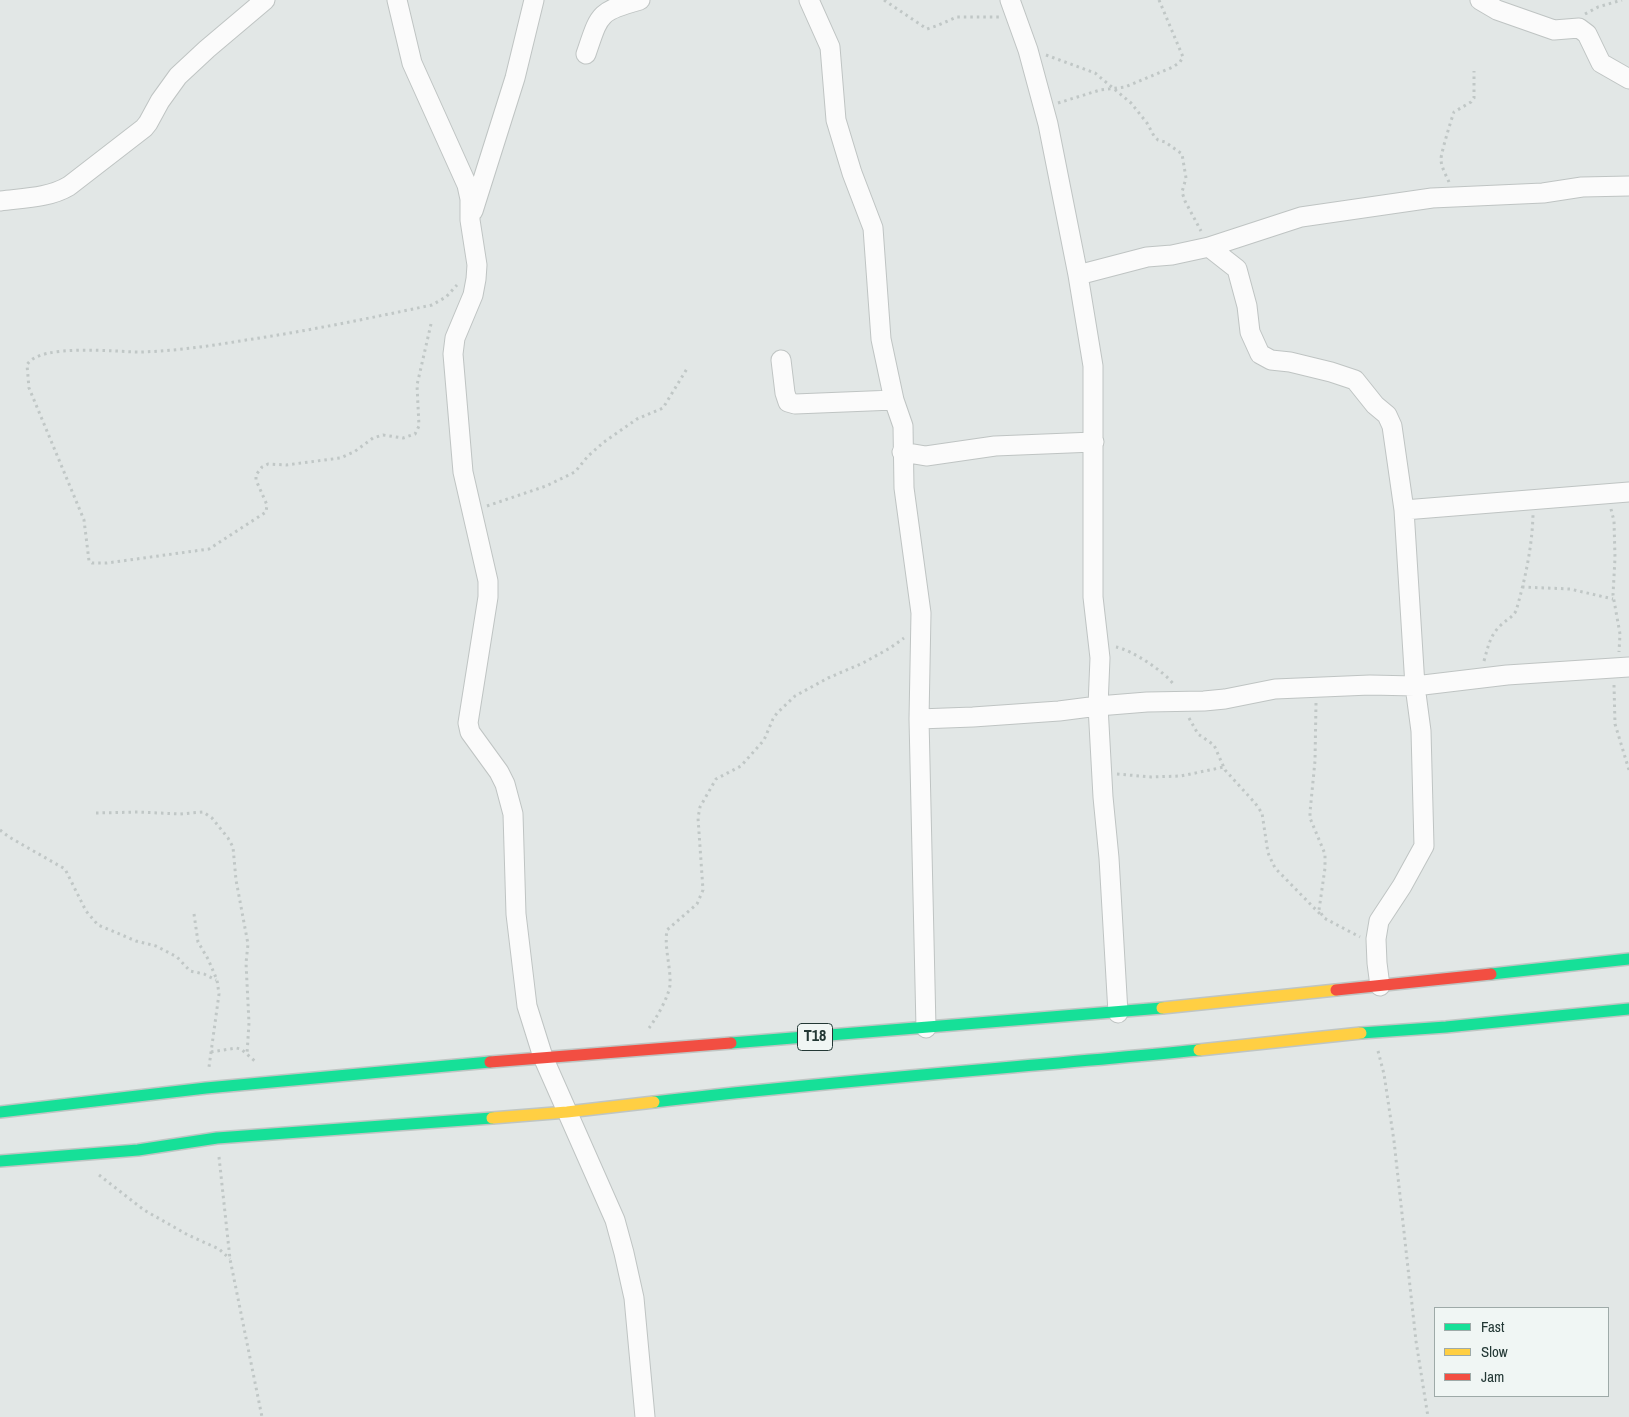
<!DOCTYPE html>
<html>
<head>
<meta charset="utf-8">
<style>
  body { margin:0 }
  #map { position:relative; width:1629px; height:1417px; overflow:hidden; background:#e2e7e6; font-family:"Archivo Narrow",sans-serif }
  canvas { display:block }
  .legend { position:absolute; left:1434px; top:1307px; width:175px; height:90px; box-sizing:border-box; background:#f0f6f4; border:1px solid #9eaaa8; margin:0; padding:6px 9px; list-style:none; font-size:15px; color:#233835 }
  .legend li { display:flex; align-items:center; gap:10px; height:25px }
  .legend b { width:25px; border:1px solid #9eaaa8 }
</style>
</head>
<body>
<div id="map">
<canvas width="1629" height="1417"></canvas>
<ul class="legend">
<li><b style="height:6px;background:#16e098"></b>Fast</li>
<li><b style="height:6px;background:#ffcf43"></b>Slow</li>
<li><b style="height:6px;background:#f24e42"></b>Jam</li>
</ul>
</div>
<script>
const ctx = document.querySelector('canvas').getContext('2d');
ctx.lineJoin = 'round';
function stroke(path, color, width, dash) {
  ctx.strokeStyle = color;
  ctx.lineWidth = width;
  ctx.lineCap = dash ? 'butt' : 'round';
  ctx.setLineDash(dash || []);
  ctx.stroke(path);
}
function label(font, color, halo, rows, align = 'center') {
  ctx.font = font + ' "Archivo Narrow",sans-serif';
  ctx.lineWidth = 4;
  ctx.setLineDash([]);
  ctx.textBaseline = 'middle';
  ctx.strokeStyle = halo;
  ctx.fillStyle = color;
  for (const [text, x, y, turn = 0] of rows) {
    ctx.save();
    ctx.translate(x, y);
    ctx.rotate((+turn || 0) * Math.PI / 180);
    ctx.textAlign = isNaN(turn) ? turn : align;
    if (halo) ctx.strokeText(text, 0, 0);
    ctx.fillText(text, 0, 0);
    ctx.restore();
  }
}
const street = new Path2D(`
  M397,0L412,63L467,185L470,199V220L477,265L476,279L473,295L455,338L453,354L463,472L488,581V597L468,723L470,732L499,772L505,784L513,814L516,914L527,1006L543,1057L615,1220L624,1253L634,1298L645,1417
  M809,0L830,47L836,120L852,173L873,228L881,339L894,400L903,426L904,488L921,613L919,719L926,1028
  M1010,0L1028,50L1048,124L1078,275L1093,366V597L1100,658L1098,706L1103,797L1109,858L1118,1013
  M1480,0L1497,10L1554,30L1579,28L1587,34L1601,63L1629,79
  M586,54C600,13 598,12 640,0
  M0,201C23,198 49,198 69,186L144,128L148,123L160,101L178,76L207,49L265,0
  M473,211L515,78L534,0
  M1209,247L1237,269L1247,306L1250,332L1260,354L1271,360L1290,362L1331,372L1355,380L1375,405L1387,415L1392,426L1404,510L1415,686L1421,731L1424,846L1402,886L1379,921L1376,939L1377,963L1380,986
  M1078,275L1147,257L1172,255L1209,247L1301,217L1432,198L1543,193L1582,187L1629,186
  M781,360L785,393L788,402L795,404L894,400
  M902,452L926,456L995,446L1094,442
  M1404,510L1629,492
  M919,719L973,717L1059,711L1098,706L1147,702L1204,701L1225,699L1275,689L1370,685L1415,686L1507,675L1629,667`);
const fast = new Path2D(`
  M1491,974L1629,959
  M1361,1033L1446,1027L1629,1009
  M731,1043L1162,1008
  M654,1102C835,1080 1017,1068 1199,1050
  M0,1112L206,1088L490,1062
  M0,1161L138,1150L217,1138L492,1118`);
const slow = new Path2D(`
  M1162,1008L1336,990
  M1199,1050L1361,1033
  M492,1118L567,1112L654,1102`);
const jam = new Path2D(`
  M1336,990L1491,974
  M490,1062L731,1043`);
stroke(street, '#bfc4c3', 21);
stroke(fast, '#bfc5c3', 14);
stroke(slow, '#bfc5c3', 14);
stroke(jam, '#bfc5c3', 14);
stroke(new Path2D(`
  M884,0L927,29L936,26L957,17H1000
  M1585,14L1598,7L1622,0
  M1046,55L1095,73L1131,103L1147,123L1154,136L1158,140L1165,142L1182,154L1186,178L1182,192L1185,201L1201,231
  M1058,103L1100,90L1125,87L1173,67L1180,62L1183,57L1159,0
  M1449,182C1446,175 1441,167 1441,159C1441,153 1452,117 1454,112L1471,102L1474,98V71
  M431,324L417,385L419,426L415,434L403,438L383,435L373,438L354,452L340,458L286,465L268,464L262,467L256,475V480L267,505L266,512L209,549L107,563H92L89,561L84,520L29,388L27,365C38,343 117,352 140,352C176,351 210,346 246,340C308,331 370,318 432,305L446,297L457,285
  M487,506L546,486L575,472L588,456L604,442L637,419L663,408L688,367
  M1611,509L1614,521L1615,558L1613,595L1620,634L1619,652
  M1522,587L1570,589L1613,599
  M1116,647C1132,650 1165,672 1174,685
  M1484,661C1488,647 1490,635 1501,625C1506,620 1512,618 1516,611C1525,580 1532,548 1533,515
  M1614,685L1615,724L1629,770
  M1316,703L1315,761L1310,812V818L1325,854V868L1319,910L1324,918L1360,937
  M1189,718L1198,734L1214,745L1225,770L1255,803L1262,813L1268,853L1275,868L1321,915
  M1117,774L1151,777L1181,776L1224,767
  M96,813L138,812L180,814L203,812L212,818L228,838L233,847L236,880L248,944L246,963L249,1023L247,1054
  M0,830L9,837L65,869L86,911L98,925L136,941L156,946L177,957L190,971L204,974L216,980
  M194,914L198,942L208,959L217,980L219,994L209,1067
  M649,1028C656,1019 669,996 670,985C671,967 664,948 667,930L697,904L703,890L698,818L700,807L716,779L741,766L764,740L773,719L777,713L795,696L828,678L863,663L890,648L904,638
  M1378,1051L1384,1074L1394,1141L1416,1341L1428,1417
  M211,1052L236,1048L241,1049L256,1062
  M219,1157L230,1259L262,1417
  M99,1175L144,1210L188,1235L219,1249L230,1259`), '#c0c7c6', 3, [2.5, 4]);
stroke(street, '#fbfbfb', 19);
stroke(fast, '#16e098', 11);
stroke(slow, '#ffcf43', 11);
stroke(jam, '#f24e42', 11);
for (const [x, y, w] of [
  [815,1037,35]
]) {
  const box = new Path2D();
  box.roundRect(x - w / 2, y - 13.5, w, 27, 4);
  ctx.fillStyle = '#f0f6f4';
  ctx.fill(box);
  stroke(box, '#233835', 1);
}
label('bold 16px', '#233835', null, [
  ["T18",815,1037]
]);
</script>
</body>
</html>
